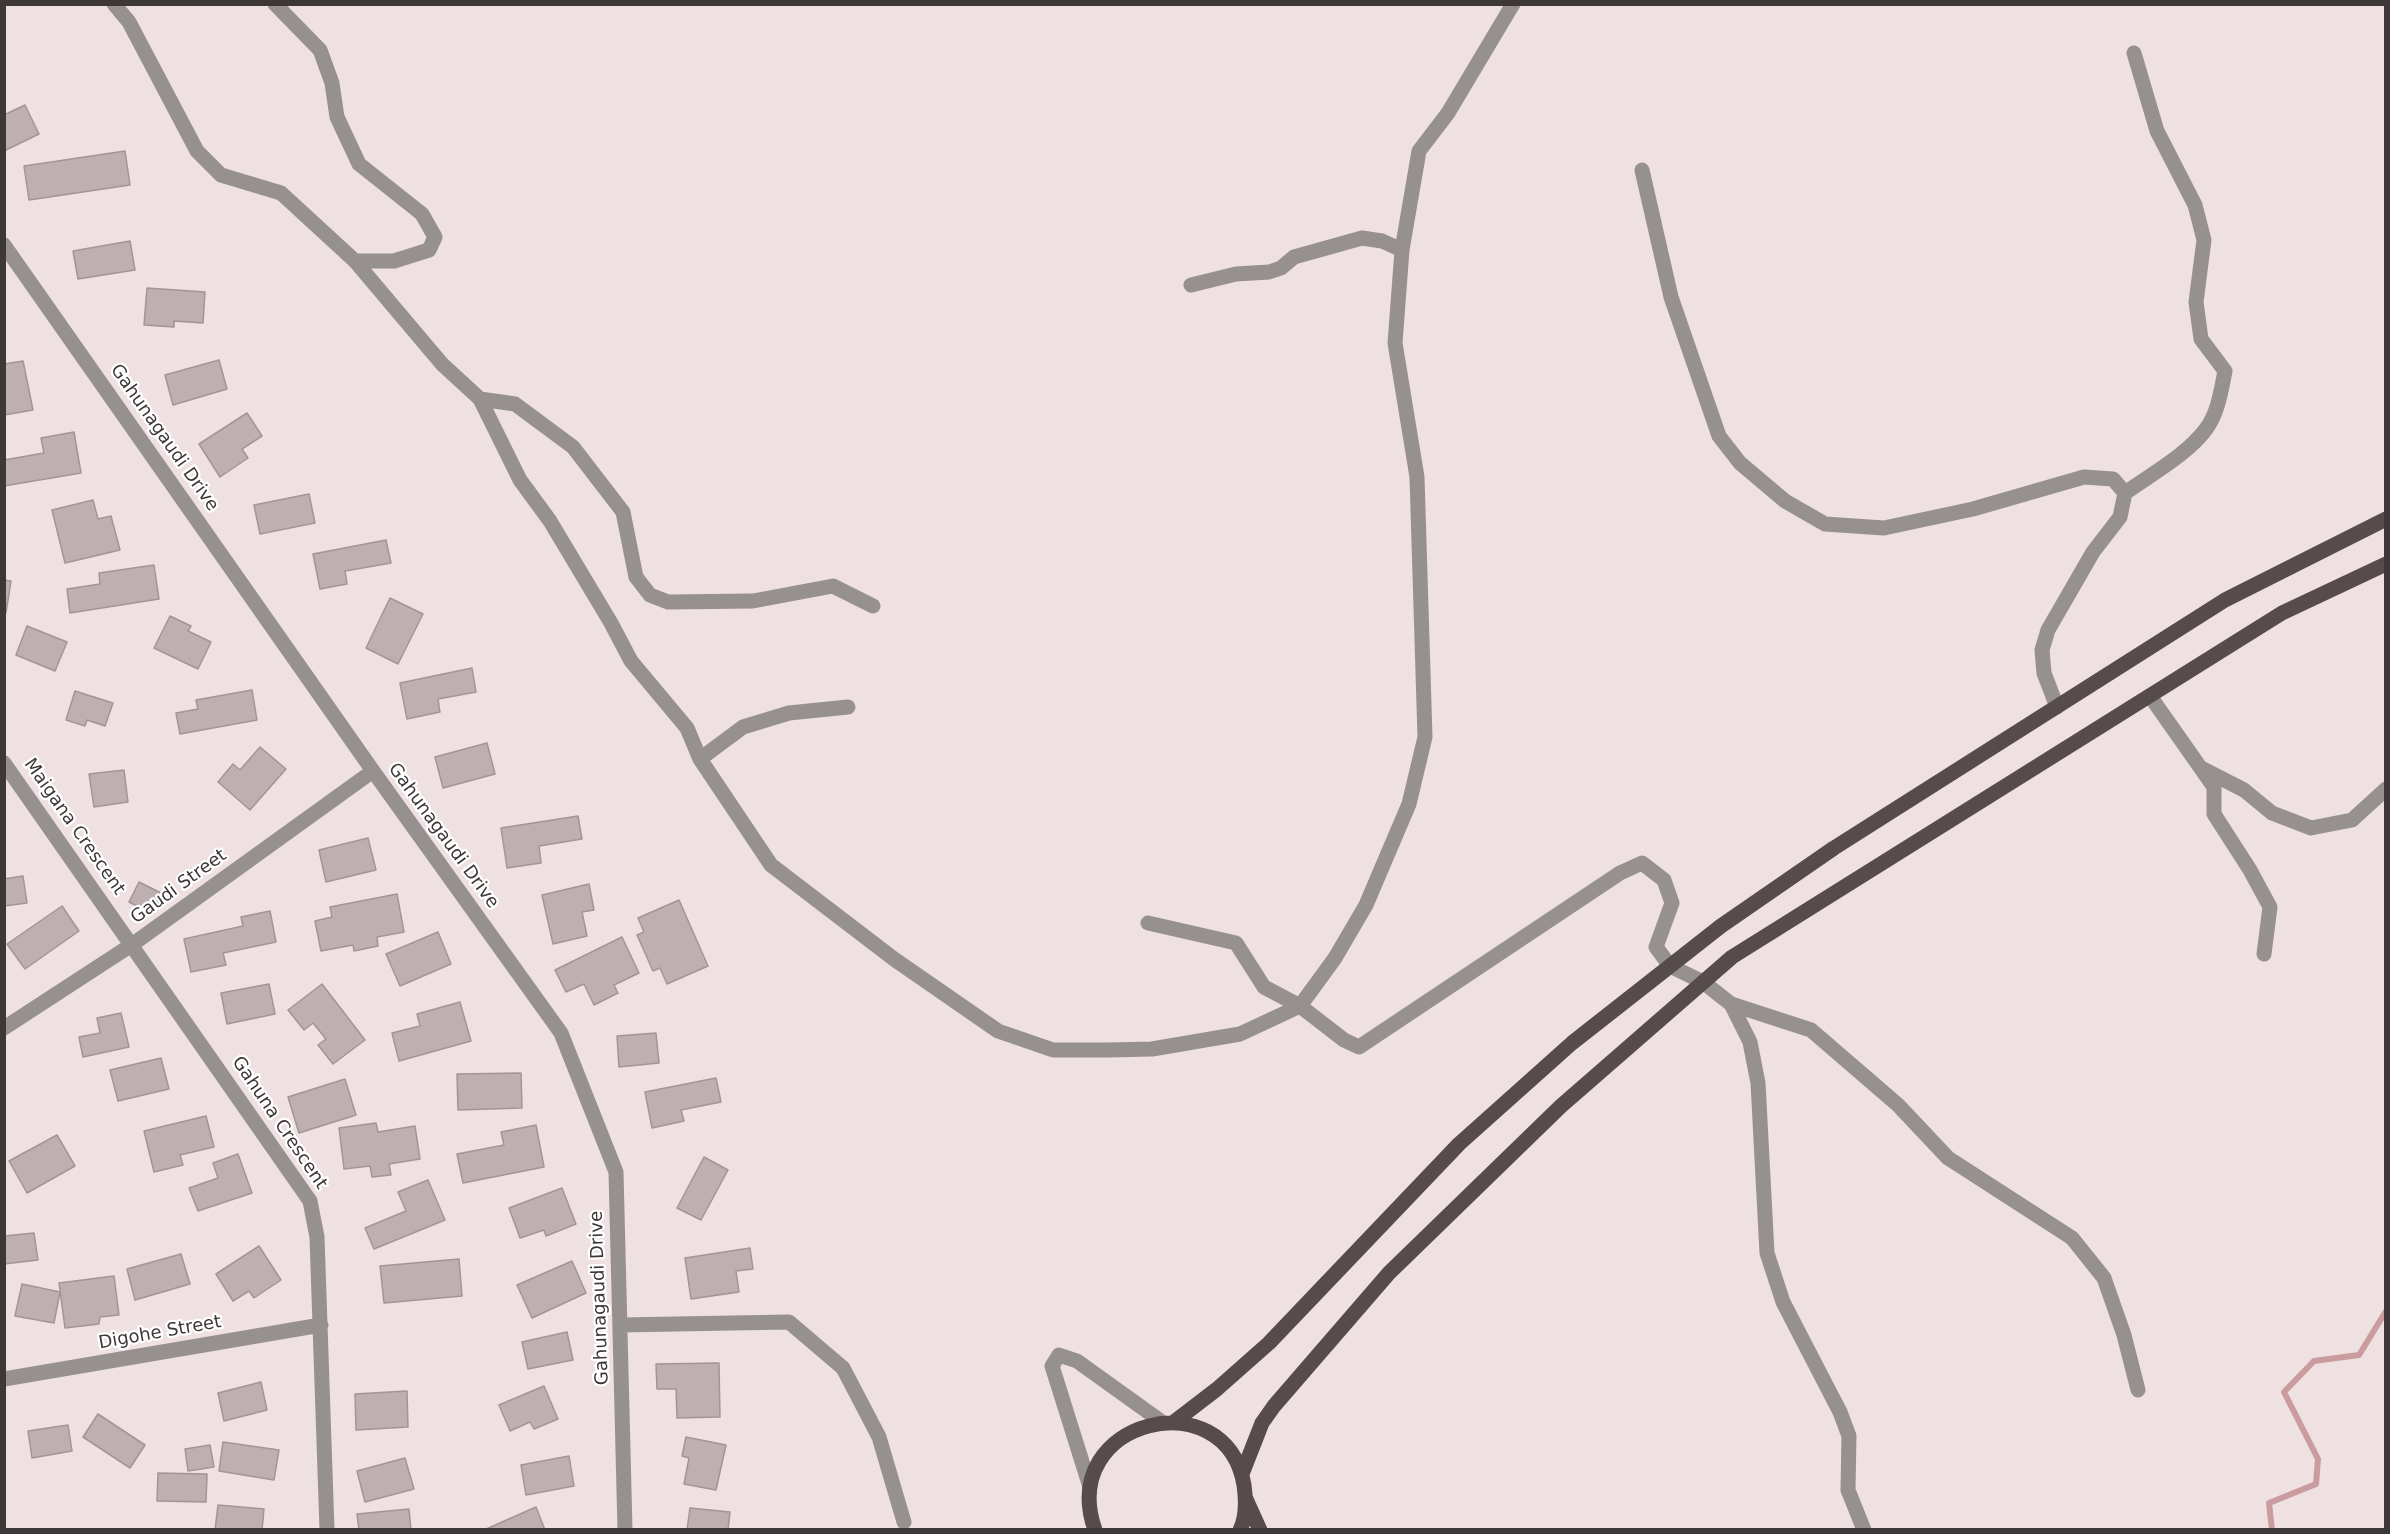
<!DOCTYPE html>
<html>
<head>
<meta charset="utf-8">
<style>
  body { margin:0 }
  #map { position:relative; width:2390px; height:1534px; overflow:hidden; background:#efe0e1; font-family:"DejaVu Sans",sans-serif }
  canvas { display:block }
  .frame { position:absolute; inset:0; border:6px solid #3d3738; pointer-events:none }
</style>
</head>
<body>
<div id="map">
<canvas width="2390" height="1534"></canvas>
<div class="frame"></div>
</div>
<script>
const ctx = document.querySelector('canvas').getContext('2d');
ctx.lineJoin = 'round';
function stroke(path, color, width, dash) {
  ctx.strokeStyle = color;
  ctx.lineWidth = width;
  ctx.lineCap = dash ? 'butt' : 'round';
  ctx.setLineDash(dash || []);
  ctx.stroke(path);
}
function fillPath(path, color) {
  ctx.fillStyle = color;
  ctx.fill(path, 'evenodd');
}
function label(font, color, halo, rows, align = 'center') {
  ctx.font = font + ' "DejaVu Sans",sans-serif';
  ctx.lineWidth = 4.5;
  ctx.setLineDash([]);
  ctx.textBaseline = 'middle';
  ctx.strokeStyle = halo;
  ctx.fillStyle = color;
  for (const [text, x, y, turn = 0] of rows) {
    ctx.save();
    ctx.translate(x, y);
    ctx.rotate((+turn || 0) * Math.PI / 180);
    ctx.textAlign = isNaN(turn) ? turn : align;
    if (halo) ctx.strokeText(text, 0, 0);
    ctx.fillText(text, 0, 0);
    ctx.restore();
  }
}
stroke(new Path2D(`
  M2272,1530L2269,1503L2316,1484L2318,1459L2284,1392L2314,1361L2359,1355L2386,1311`), '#ca9b9f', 6);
const building = new Path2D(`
  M25,105L39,134L4,151V115Z
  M125,151L130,185L29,200L24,166Z
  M130,241L135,270L78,279L73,251Z
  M147,288L205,292L203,323L174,321V327L144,325Z
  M219,360L227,389L173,405L165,375Z
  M23,361L33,410L4,415V364Z
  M247,413L262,436L242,449L248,458L220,477L199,444Z
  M74,432L81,473L4,486V460L44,453L41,438Z
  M309,494L315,523L260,534L254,505Z
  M93,500L98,519L111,516L120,550L65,563L52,510Z
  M386,540L391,563L345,571L347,584L320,589L313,554Z
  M154,565L159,599L70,613L67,589L100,584L99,573Z
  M4,580L11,581L6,613L4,612Z
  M390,598L423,614L398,664L366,648Z
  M170,616L191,626L188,631L211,642L198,669L154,648Z
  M27,626L67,642L55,671L16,655Z
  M472,668L476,692L438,699L440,712L407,719L400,683Z
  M252,690L257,720L180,734L176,713L198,709L196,700Z
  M75,691L113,703L105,726L87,720L85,726L66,720Z
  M487,743L495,774L443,788L435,757Z
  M260,747L286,769L250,810L218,782L233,764L240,770Z
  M124,770L128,802L94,807L89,774Z
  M578,816L582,839L539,846L541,863L507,868L501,828Z
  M368,838L376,870L326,882L319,850Z
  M23,876L27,903L4,906V879Z
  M139,882L163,894L153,914L129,902Z
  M589,884L594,910L582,912L587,936L553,944L542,895Z
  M397,894L404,932L377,937L378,946L354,951L353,945L321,951L315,921L332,917L330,907Z
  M679,900L708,966L667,984L660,968L653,971L637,935L644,932L638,918Z
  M62,906L79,931L25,969L7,944Z
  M270,911L276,942L223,953L226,965L191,972L184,939L243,926L241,917Z
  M438,932L451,964L400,986L386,954Z
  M622,937L639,973L614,985L618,993L594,1005L584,984L566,992L555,970Z
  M269,984L275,1014L227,1024L221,993Z
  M322,984L365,1040L333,1064L318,1045L326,1039L313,1023L304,1030L288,1010Z
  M460,1002L471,1041L399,1061L392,1033L420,1026L417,1014Z
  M121,1013L129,1047L83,1057L79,1037L100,1033L97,1018Z
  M656,1033L659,1063L619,1067L617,1036Z
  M161,1058L169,1089L118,1101L110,1070Z
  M521,1073L522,1108L458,1110L457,1074Z
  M716,1078L721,1102L681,1110L684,1121L652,1128L645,1092Z
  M345,1079L356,1115L299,1133L288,1097Z
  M206,1116L214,1147L180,1155L183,1165L154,1172L144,1131Z
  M376,1123L378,1132L415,1126L420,1159L389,1164L391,1175L372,1177L370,1166L344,1169L339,1128Z
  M536,1125L544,1167L463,1183L457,1154L504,1145L501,1132Z
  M57,1135L75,1166L27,1193L9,1161Z
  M238,1154L252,1193L198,1211L189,1188L218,1178L213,1163Z
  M704,1157L728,1170L701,1220L677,1208Z
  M428,1180L445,1220L374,1249L365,1228L406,1211L398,1192Z
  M562,1188L576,1224L546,1236L544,1230L520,1238L509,1208Z
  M34,1233L38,1260L4,1264V1236Z
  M259,1246L281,1280L254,1298L249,1291L233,1301L216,1274Z
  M750,1248L753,1269L736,1271L739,1292L691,1299L685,1258Z
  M181,1254L190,1284L135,1300L127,1269Z
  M459,1259L462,1296L384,1303L380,1266Z
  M572,1261L586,1293L532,1318L517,1285Z
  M114,1276L119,1315L100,1317L99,1324L65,1328L59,1283Z
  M22,1284L60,1292L54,1323L15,1316Z
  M567,1332L573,1360L528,1369L522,1342Z
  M719,1363L720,1417L677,1418L676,1389H657L656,1364Z
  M261,1382L267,1410L224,1421L218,1393Z
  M544,1386L558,1419L534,1429L530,1422L510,1431L499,1405Z
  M407,1391L408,1427L356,1430L355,1394Z
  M98,1414L145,1445L130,1468L83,1437Z
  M68,1425L72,1451L32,1458L28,1431Z
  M686,1437L726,1445L716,1490L684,1484L689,1458L682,1456Z
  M223,1442L279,1450L274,1480L219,1471Z
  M210,1445L214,1467L188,1471L185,1449Z
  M569,1456L574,1486L526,1495L521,1465Z
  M405,1458L414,1489L365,1502L357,1471Z
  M158,1473L207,1474L206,1502L157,1501Z
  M218,1505L264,1509L262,1530H215Z
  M536,1507L545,1530H484Z
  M690,1508L730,1512L728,1530H687Z
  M409,1509L411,1530H359L357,1514Z`);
fillPath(building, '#beafb0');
stroke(building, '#a39596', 1.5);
stroke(new Path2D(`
  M114,4L129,22L197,151L221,175L281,193L355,261L442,364L480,399L520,480L550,521L611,623L631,661L687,728L700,759L771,865L894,959L998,1031L1053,1050H1108L1152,1049L1240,1034L1300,1006L1335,958L1366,905L1409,804L1425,737L1417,477L1395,343L1402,250L1419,151L1448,113L1513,4
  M275,4L320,50L332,83L337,117L359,164L422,214L435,237L429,250L394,261H355
  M1642,170L1671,297L1719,436L1740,463L1785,501L1825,524L1884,528L1973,509L2084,477L2113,479L2125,493L2120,517L2093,552L2048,630L2042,650L2044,673L2057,707
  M4,245L373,771L561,1033L616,1172L625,1530
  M1191,285L1236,274L1269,272L1281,268L1294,257L1362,238L1382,241L1402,250
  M480,399L515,404L573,447L623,512L636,577L650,595L668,602L753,601L833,586L873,606
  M2125,493C2150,475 2188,454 2206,429C2218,413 2221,391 2225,371L2201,339L2196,302L2204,240L2195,205L2157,131L2134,53
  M2150,696L2214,787V814L2250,870L2270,907L2264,954
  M700,759L743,727L789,713L848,707
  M4,763L310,1201L317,1237L327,1530
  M2203,769L2244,790L2272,813L2311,828L2352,820L2386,789
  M1148,923L1236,943L1264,987L1300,1006L1344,1040L1359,1047L1620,873L1642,863L1664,880L1672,903L1656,947L1670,966L1703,982L1731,1004L1750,1042L1758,1083L1767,1253L1783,1302L1840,1412L1849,1436L1848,1490L1864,1530
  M1731,1004L1811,1030L1898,1105L1948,1158L2072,1238L2104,1278L2124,1335L2138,1390
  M4,1028L133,944L373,771
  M620,1325L789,1322L843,1368L879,1437L904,1522
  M4,1379L321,1325
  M1090,1487L1052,1366L1059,1355L1077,1361L1162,1422`), '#979091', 15);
stroke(new Path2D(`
  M1174,1422L1217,1389L1269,1343L1459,1144L1572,1043L1721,926L1834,848L2225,600L2386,519
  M1242,1474L1262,1423L1274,1406L1389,1273L1561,1106L1732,957L2282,613L2386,564
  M1246,1499L1260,1530
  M1095,1530C1056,1419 1226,1379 1244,1485C1246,1499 1247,1516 1240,1530`), '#574c4d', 15);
label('18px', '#3d3738', '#fff', [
  ["Gahunagaudi Drive",164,438,55],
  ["Maigana Crescent",74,827,55],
  ["Gahunagaudi Drive",443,836,54],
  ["Gaudi Street",179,887,-36],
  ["Gahuna Crescent",279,1123,56],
  ["Gahunagaudi Drive",600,1298,-92],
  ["Digohe Street",160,1333,-10]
]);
</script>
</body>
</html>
